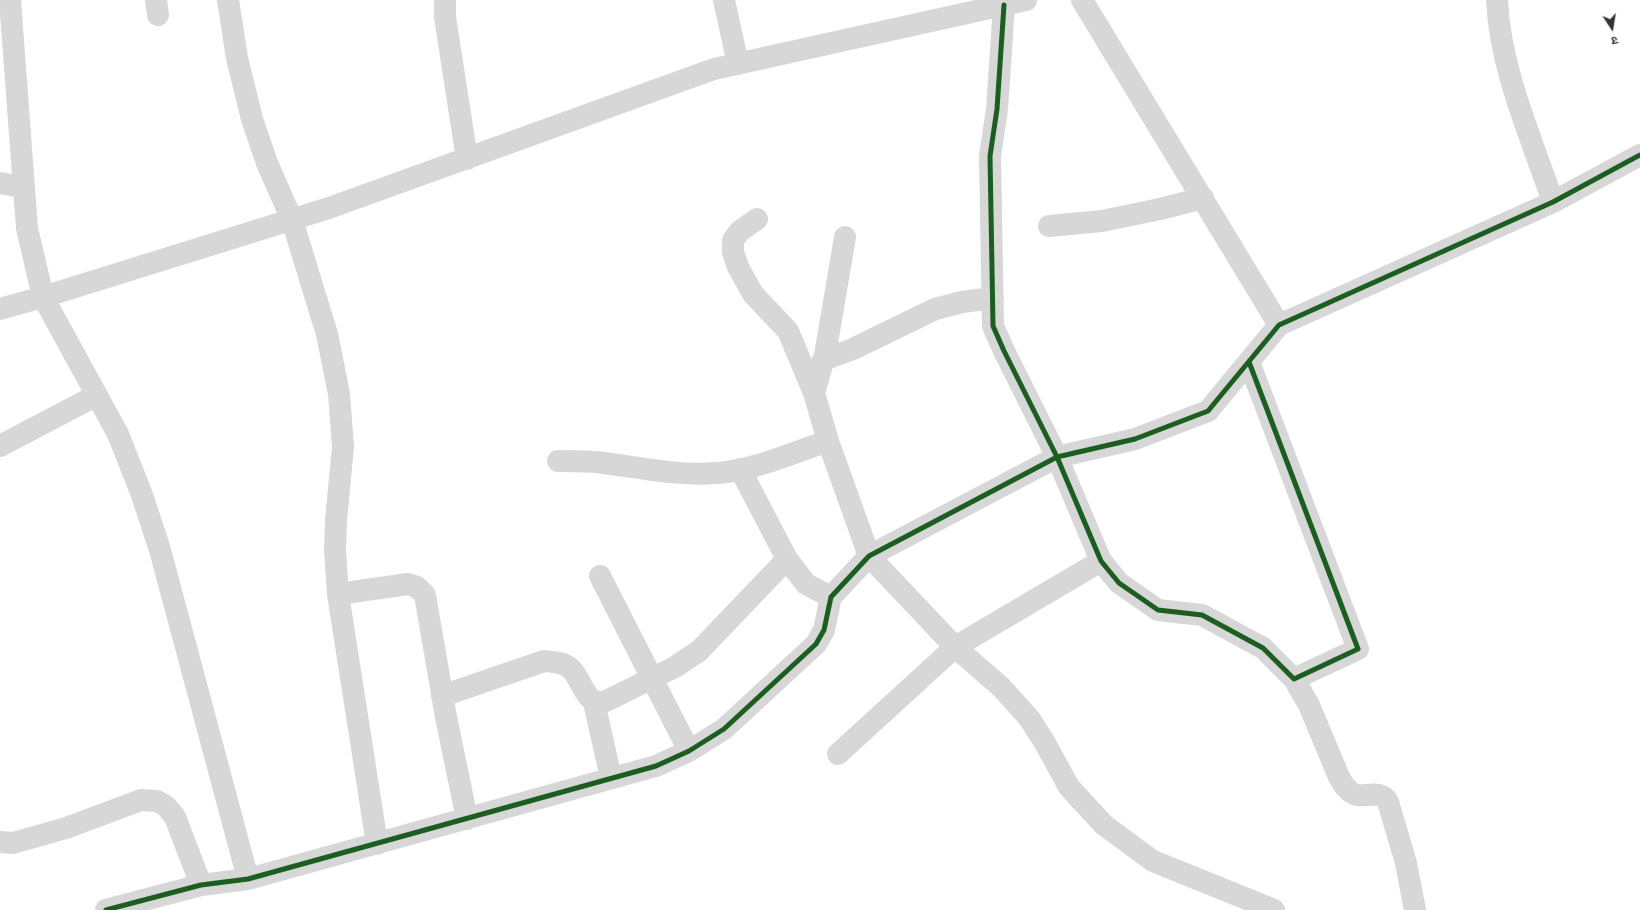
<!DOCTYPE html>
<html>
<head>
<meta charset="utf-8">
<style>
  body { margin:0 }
  #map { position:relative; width:1640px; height:910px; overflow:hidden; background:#fff; font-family:"Varela Round","Noto Sans Devanagari",sans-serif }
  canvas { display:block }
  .north { position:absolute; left:1592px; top:8px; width:40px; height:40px; -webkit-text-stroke:3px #fff; paint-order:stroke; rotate:168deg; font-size:11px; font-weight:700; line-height:16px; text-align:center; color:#333 }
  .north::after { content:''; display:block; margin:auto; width:14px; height:18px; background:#333; clip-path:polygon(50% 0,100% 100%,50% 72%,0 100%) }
</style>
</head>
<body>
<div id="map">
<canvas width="1640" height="910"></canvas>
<div class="north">उ</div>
</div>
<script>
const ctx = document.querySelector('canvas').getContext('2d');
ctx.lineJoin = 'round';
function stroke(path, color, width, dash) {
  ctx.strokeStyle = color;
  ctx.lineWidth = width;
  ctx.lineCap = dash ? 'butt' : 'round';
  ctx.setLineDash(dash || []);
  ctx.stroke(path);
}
stroke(new Path2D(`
  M10,0L27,228L43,297L118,434L142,495L160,550L248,879
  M156,0L158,15
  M228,0L237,58L252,119L267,163L292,220L327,334L339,394L343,447L336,520L335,551L338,594L377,844
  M445,0V17L467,159
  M724,0L738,64
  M1082,0L1279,325
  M1497,0C1500,69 1531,137 1553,202
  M1004,5L997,109L990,156L993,326L1004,351L1057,457L1101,561L1119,583L1158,610L1202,615L1263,648L1294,679L1358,649L1249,362
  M0,183L22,187
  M757,219L740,231L733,240V252L738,267L753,294L788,331L814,393
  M1049,226L1102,221L1160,209L1203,198
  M845,237L825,355L814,393L828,441L869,556L955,647L1001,687L1029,718L1045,743L1069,787L1104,825L1153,861L1274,910
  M0,309L43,297L329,208L714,69L1026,0
  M823,360L853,349L935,309L962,302L993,298
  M0,446L97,395
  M558,461C573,461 589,461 604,463C642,468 678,476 717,473C755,470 792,453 828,441
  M740,469L787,559L806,584L831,597
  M600,576L689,751
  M338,594L408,584L417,587L425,595L446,717L467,819
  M1294,679L1309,705L1339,777C1343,784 1346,790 1354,794C1365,799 1380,788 1388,802L1406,863L1415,910
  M442,696L544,661C553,662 564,662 571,669C583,680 585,708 606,701L675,667L699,651L787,559
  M594,702L611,778
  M838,754L955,647L1101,561
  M0,842L13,843L66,828L141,800L157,801L166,806L175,817L201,885
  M106,910L201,885L248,879L656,766L689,751L724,729L816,644L824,630L831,597L869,556L1057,457L1135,439L1208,411L1279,325L1553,202L1640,155`), '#d7d7d7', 22);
stroke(new Path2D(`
  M1004,5L997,109L990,156L993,326L1004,351L1057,457L1101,561L1119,583L1158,610L1202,615L1263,648L1294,679L1358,649L1249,362
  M106,910L201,885L248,879L656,766L689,751L724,729L816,644L824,630L831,597L869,556L1057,457L1135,439L1208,411L1279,325L1553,202L1640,155`), '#1b5e20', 5);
</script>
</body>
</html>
